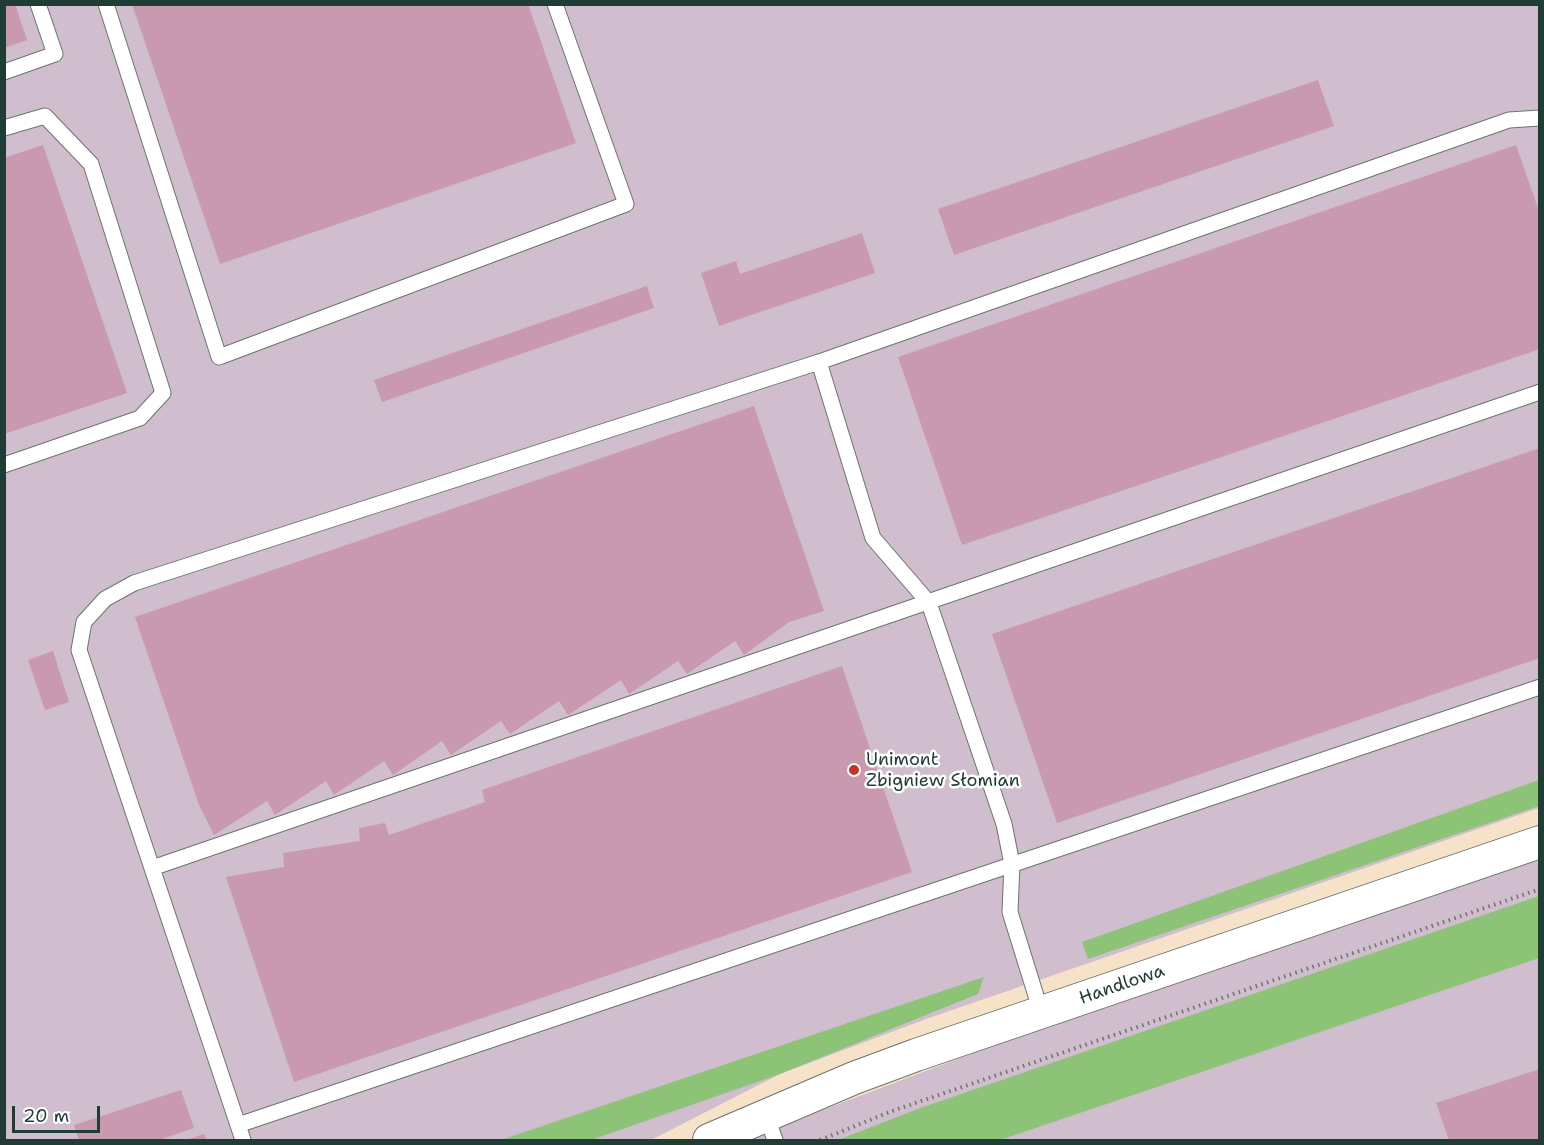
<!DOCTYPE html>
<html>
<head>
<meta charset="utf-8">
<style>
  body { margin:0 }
  #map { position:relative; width:1544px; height:1145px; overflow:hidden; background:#f6e1c9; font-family:"Shantell Sans",sans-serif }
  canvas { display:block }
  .frame { position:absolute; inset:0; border:6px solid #1f3d34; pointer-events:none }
  .scale { position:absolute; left:12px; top:1106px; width:88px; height:27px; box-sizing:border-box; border:3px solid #1f3d34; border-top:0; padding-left:8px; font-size:18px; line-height:21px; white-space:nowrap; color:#1f3d34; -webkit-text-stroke:4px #fff; paint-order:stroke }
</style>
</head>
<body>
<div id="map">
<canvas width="1544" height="1145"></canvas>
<div class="frame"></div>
<div class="scale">20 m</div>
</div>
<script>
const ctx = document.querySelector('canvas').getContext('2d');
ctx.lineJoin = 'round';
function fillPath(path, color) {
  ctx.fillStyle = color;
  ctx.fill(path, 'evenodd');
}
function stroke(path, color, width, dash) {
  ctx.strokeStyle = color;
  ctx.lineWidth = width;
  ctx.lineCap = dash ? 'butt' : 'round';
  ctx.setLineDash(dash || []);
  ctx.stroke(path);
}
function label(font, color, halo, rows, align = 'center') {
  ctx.font = font + ' "Shantell Sans",sans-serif';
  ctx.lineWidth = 5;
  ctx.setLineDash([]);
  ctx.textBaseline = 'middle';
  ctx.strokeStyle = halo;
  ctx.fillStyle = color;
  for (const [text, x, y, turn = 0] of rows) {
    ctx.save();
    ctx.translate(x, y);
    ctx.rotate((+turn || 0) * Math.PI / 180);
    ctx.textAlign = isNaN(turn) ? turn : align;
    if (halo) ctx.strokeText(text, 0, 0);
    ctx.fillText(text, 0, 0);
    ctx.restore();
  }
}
fillPath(new Path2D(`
  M5,5H1539V808L926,1019L780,1074L651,1140H5Z
  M1539,855V1140H750L799,1119L1087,1010Z`), '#d0bdce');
fillPath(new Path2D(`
  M1539,780V806L1088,959L1082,942Z
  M1539,896V958L1000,1140H838L923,1107Z
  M984,977L978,994L780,1074L591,1140H501Z`), '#8cc376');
fillPath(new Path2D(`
  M4,4H15L27,40L4,48Z
  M132,4H528L576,143L220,264Z
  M1318,80L1334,126L954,255L938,209Z
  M43,145L127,393L4,434V158Z
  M1516,145L1540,214V349L962,545L898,357Z
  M862,233L875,273L719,326L701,273L736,261L740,274Z
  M647,286L654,308L382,402L374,380Z
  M754,406L824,611L789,622L744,655L735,641L687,674L678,661L629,694L621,680L568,715L559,701L510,734L501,721L451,755L442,741L393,775L384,761L334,795L326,781L275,815L267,801L214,835L199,805L135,617Z
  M1540,448V658L1057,823L992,634Z
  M53,651L69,702L45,710L28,660Z
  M842,666L912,872L294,1082L226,877L284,867L283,853L360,841L359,828L385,823L389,835L485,802L482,790Z
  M1540,1069V1140H1449L1436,1103Z
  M181,1090L194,1128L159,1140H79L74,1125Z
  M204,1134L207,1140H186Z`), '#c999b0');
const service = new Path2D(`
  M106,4L219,357L626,204L555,4
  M4,72L55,54L38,4
  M4,128L45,116L91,164L163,393L140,418L4,465
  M819,362L873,538L929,603L1004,824L1012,864L1010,912L1041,1012
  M152,868L1540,392
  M766,1115L775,1140
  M238,1125L1540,687
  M243,1140L79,650L84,622L105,599L134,583L819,362L1509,120L1540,118`);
const minor = new Path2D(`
  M709,1140L854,1078L916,1055L1540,842`);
stroke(service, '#6a7668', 17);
stroke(minor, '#6a7668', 34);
stroke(new Path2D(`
  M820,1140L895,1110L1540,889`), '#6a7668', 4, [1.5, 4.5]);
stroke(service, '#fff', 15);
stroke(minor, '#fff', 32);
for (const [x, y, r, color] of [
  [854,770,6,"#c8321e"]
]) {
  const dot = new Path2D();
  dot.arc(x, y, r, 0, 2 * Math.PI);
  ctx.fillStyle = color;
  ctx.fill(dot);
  stroke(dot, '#fff', 2);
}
label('18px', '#1f3d34', '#fff', [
  ["Unimont",866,760],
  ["Zbigniew Słomian",866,781]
], 'left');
label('18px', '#1f3d34', '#fff', [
  ["Handlowa",1122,985,-19]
]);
</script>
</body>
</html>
